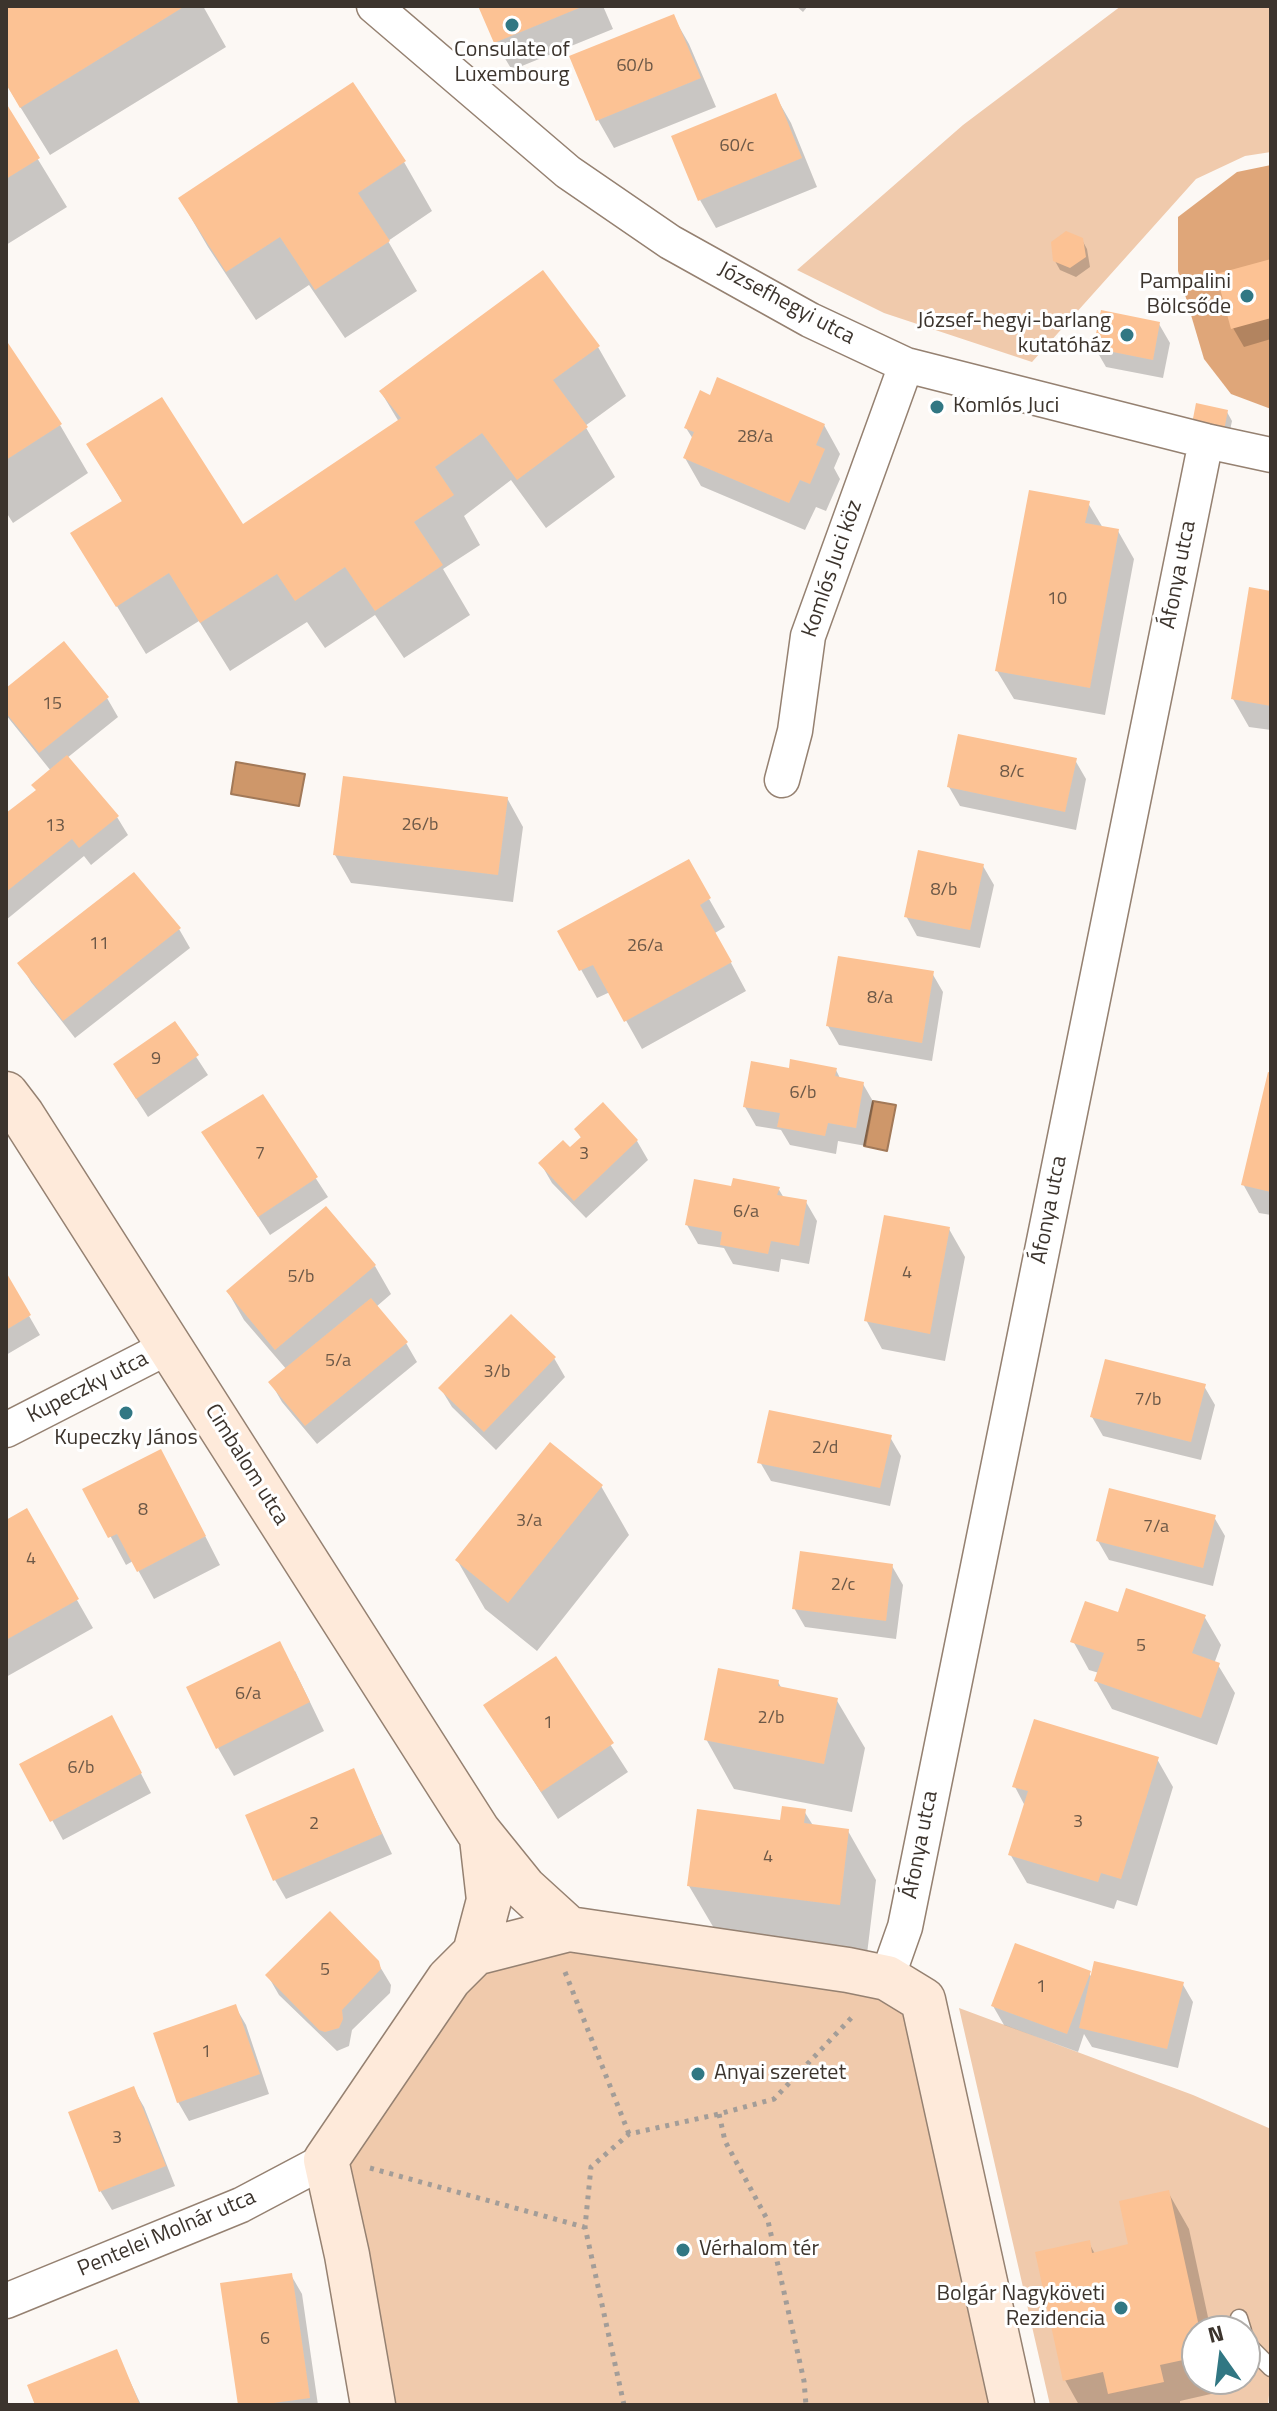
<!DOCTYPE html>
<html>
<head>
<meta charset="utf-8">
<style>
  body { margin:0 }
  #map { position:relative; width:1277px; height:2411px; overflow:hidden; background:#fcf8f4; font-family:"Titillium Web",sans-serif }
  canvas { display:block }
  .frame { position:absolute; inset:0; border:8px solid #3c342d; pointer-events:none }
  .north { position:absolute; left:1181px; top:2315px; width:80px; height:80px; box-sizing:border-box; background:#fff; border:2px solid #b1aeab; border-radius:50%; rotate:346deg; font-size:22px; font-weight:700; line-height:32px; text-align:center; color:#3c342d }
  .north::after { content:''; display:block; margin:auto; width:28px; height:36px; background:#317783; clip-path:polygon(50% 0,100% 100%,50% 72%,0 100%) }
</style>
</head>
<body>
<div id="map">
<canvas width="1277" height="2411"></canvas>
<div class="frame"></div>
<div class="north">N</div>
</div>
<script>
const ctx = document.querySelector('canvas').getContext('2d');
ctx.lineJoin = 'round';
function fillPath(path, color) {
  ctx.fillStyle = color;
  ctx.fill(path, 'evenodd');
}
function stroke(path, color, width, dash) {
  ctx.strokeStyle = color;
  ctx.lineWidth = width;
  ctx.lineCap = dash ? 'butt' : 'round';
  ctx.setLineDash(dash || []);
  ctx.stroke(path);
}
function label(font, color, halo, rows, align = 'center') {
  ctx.font = font + ' "Titillium Web",sans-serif';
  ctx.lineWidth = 6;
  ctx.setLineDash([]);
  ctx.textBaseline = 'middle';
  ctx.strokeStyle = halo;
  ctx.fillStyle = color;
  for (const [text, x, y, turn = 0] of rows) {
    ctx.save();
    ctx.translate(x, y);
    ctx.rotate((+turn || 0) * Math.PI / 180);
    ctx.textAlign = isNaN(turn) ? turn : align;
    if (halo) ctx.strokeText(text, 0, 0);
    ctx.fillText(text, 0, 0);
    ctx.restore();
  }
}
fillPath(new Path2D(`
  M1121,6H1271V152L1245,156L1196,179L1032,362L884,313L797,270L963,125Z
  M569,1929L923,2000L1012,2405H373L326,2160L449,1979Z
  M959,2008L1193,2095L1271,2129V2375L1268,2405H1050ZM1197,2331H1245V2379H1197Z`), '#f0caac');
fillPath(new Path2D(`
  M1271,165V409L1231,394L1204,359L1178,271V217L1237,172Z`), '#dfa679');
const water = new Path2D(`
  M236,762L305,774L299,806L231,794Z
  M873,1101L896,1105L887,1151L864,1146Z`);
fillPath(water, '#ce976a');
stroke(water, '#a27958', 2);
fillPath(new Path2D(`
  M12,6H203L226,47L50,155L6,84V9Z
  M480,6H603L613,29L512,70L495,42Z
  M796,6H808L803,12Z
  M673,16L689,44L716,107L614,148L598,120L572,57Z
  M353,84L404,162L432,211L388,241L417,291L345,338L309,285L256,320L208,247L180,199Z
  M775,95L791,123L817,187L716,228L700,200Z
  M6,107L67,207L6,245Z
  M1082,240L1087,249L1090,267L1076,277L1060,270L1055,261Z
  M1271,261V339L1244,347L1233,328Z
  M543,272L598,347L626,396L585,426L615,477L546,528L511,480L464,516L480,545L443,569L470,615L404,658L375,615L325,648L307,622L230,671L199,621L146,654L73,534L123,503L89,445L243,527L399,422L381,392Z
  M1159,324L1170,343L1163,378L1106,367L1095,348Z
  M6,344L60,425L88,473L13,523L6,512Z
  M1227,412L1232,421L1226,449L1197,443Z
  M824,425L840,454L834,468L840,479L826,511L816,507L805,530L701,486L685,458L693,439L686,428Z
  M1088,503L1103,528L1118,531L1134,559L1105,715L1014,699L997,671Z
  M1271,593V730L1249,727L1233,699Z
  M6,690L107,698L118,717L67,758L117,817L128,835L91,865L84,856L6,920V816L37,792L51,771L6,715Z
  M1075,760L1086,779L1076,830L960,806L949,787Z
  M507,798L523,827L513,902L351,883L335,855Z
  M688,862L725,927L715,933L746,991L642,1049L610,992L597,998L560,932Z
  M983,866L994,885L980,948L917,936L906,916Z
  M179,929L190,948L75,1038L31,982L20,963Z
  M932,973L943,992L932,1061L839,1045L828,1026Z
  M174,1023L208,1075L148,1117L126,1083Z
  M790,1070H836L841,1080L863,1084L874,1103L866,1146L838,1141L836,1154L790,1145L781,1130L756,1126L745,1107Z
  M1271,1075V1215L1259,1213L1243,1184Z
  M262,1096L328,1197L270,1235L215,1151Z
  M576,1130L637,1141L648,1160L586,1218L552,1183L541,1164L570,1150L582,1139Z
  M778,1188L784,1198L806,1202L817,1221L809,1264L781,1259L779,1272L733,1264L724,1248L698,1244L687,1225Z
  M949,1229L965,1257L945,1361L882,1349L866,1320Z
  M375,1266L391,1294L376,1307L406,1343L417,1362L317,1444L282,1402L271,1383L287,1370L244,1320L228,1292Z
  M6,1276L40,1335L6,1355Z
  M554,1358L565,1377L496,1450L452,1407L441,1389Z
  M1204,1386L1215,1405L1201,1460L1103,1436L1092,1417Z
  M890,1437L901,1456L890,1506L771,1481L760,1462Z
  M176,1479L220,1565L154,1599L133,1561L126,1565L85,1489Z
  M601,1486L629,1535L537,1651L485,1609L457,1560Z
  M26,1511L93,1628L6,1677V1522Z
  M1214,1517L1225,1536L1213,1586L1109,1560L1098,1541Z
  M892,1566L903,1585L896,1639L805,1627L794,1608Z
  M1119,1615L1204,1616L1221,1645L1214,1664L1218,1665L1235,1693L1217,1745L1112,1709L1096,1681L1099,1673L1089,1670L1073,1641Z
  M555,1659L628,1772L558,1819L485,1705Z
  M295,1671L324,1731L234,1776L218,1748Z
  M778,1682L782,1689L836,1699L865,1748L852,1812L734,1789L706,1739Z
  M122,1737L151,1793L63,1840L22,1765Z
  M1157,1759L1173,1787L1137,1906L1117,1900L1114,1909L1027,1883L1010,1854L1025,1806L1015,1787Z
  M353,1771L392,1854L286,1899L275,1880L248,1816Z
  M804,1811L814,1827L848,1831L876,1880L867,1954L718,1935L689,1886L782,1822Z
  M379,1965L391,1985L390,1993L352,2030L349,2046L337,2051L279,1995L268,1976Z
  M1089,1973L1092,1978L1182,1983L1193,2002L1178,2068L1092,2047L1084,2034L1078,2052L1004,2025L993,2006Z
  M235,2006L246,2025L269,2094L189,2121L178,2102Z
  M133,2088L144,2107L175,2186L112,2210L101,2192L71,2113Z
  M1168,2192L1189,2229L1211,2331H1197V2379H1222L1224,2391L1180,2401V2405H1079L1065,2380L1089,2243L1095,2254L1131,2246Z
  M291,2275L302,2294L318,2405H240Z
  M116,2351L141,2405H37Z`), '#0003');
fillPath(new Path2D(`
  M8,6H185L20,108L6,84Z
  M478,6H584L494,43Z
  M674,14L701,78L596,121L569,56Z
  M353,82L406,161L358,193L390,241L315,290L280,237L226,272L178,198Z
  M776,93L802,158L698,201L671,136Z
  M6,103L40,158L6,179Z
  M1066,231L1083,238L1086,257L1070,268L1053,261L1051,242Z
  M1271,259V318L1231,329L1216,274Z
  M543,270L600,346L553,380L588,427L517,480L482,433L435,467L454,495L414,522L443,565L375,611L345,567L295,601L277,574L200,623L169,573L116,607L70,533L122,501L86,444L162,397L243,524L401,418L379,391Z
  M1101,310L1160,322L1153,360L1093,348Z
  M6,340L62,424L6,460Z
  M717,377L825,424L816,445L825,449L810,484L800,480L789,503L683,458L694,432L684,428L700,390L710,395Z
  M1196,403L1228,410L1222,441L1190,434Z
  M1029,490L1090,501L1085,523L1119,529L1090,688L995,671Z
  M1249,587L1271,591V706L1231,699Z
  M64,641L109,697L39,753L6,713V688Z
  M958,734L1077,758L1065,812L947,787Z
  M67,755L119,816L79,848L72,839L6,892V813L36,790L31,785Z
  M343,776L508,797L498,875L333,855Z
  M918,850L984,864L970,930L904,917Z
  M689,859L711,898L700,905L732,962L624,1022L593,965L579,971L557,931Z
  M134,872L181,928L63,1021L17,963Z
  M838,956L934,971L922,1043L826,1026Z
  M175,1021L199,1055L136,1099L113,1064Z
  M790,1059L837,1068L835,1076L864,1082L856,1128L828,1123L825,1136L777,1127L780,1113L743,1107L751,1061L789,1068Z
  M1268,1072L1271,1073V1192L1241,1185Z
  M263,1094L318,1177L258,1217L201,1132Z
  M603,1102L638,1140L574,1201L538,1163L563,1140L570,1147L581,1137L574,1129Z
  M733,1178L780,1187L777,1195L807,1200L799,1246L771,1241L768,1254L720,1245L722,1232L685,1225L694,1179L731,1186Z
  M326,1206L376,1265L275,1350L226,1291Z
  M884,1215L950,1227L930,1334L864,1321Z
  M6,1272L31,1315L6,1330Z
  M371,1298L408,1342L305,1426L268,1382Z
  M511,1314L556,1357L484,1432L438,1388Z
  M1105,1359L1206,1384L1191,1442L1090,1417Z
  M769,1410L892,1435L880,1488L757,1463Z
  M550,1442L603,1485L508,1603L455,1560Z
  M161,1449L206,1536L137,1572L117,1534L108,1538L82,1489Z
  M1109,1488L1216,1515L1203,1568L1096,1541Z
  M27,1508L79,1599L6,1640V1520Z
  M800,1551L893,1564L886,1621L792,1609Z
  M1126,1588L1206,1615L1192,1653L1220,1663L1201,1718L1094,1681L1104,1653L1070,1642L1085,1601L1118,1612Z
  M280,1641L310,1702L216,1749L186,1687Z
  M556,1656L614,1743L541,1792L483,1705Z
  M718,1668L779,1680L778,1686L838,1698L824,1764L704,1740Z
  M112,1715L142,1773L50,1822L19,1764Z
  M1034,1719L1159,1757L1121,1879L1101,1873L1098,1882L1008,1855L1028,1791L1012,1787Z
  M354,1768L382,1834L273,1881L245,1815Z
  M782,1806L806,1809L804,1823L849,1829L840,1905L687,1886L697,1809L780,1820Z
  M330,1911L379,1961L381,1969L342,2010L343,2019L339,2028L325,2032L319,2030L265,1975Z
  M1015,1943L1091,1971L1067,2034L991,2006Z
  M1094,1961L1184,1982L1167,2049L1079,2028Z
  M236,2004L260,2074L177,2103L153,2033Z
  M134,2086L166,2166L99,2192L68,2112Z
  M1169,2190L1200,2331H1197V2357L1160,2365L1164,2382L1108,2394L1103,2372L1063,2381L1035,2252L1090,2240L1092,2253L1128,2244L1119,2201Z
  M292,2273L310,2398L259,2405H238L220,2283Z
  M117,2349L140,2405H35L27,2385Z`), '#fcc294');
const lane = new Path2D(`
  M1239,2318L1243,2331
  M1245,2342L1271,2368`);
const street = new Path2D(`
  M374,6L568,172L670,242L810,320L906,365L1206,441L1271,455
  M782,780L795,731L808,636L906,365
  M6,1430L170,1346
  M887,1978L905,1927L1206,441
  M6,2301L241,2205L326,2160`);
const secondary = new Path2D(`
  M6,1094L22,1115L478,1831L524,1888L569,1929
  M475,1953L569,1929L848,1970L887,1978L923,2000L1012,2405
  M373,2405L347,2255L326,2160L449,1979L475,1953L489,1900L482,1838`);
stroke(lane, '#958171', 19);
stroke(street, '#958171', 37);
stroke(secondary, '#958171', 47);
stroke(new Path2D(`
  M565,1972L629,2134
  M719,2114L725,2141L768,2221L804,2381L806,2405
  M370,2168L584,2227
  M624,2405L585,2227L591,2167L629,2134L719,2114L774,2099L855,2014`), '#a39d98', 5, [4, 6]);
stroke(lane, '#fff', 16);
stroke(street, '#fff', 34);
stroke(secondary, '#feeada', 44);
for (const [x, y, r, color] of [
  [512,25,8,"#317783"],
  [1247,296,8,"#317783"],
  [1127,335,8,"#317783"],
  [937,407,8,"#317783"],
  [126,1413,8,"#317783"],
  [698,2074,8,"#317783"],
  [683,2250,8,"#317783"],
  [1121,2308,8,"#317783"]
]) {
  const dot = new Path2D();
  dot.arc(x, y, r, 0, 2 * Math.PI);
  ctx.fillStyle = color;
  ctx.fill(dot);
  stroke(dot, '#fff', 3);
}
label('18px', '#6c5847', null, [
  ["60/b",635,67],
  ["60/c",737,147],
  ["28/a",755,438],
  ["10",1057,600],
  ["15",52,705],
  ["8/c",1012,773],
  ["26/b",420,826],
  ["13",55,827],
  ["8/b",944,891],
  ["11",99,945],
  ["26/a",645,947],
  ["8/a",880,999],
  ["9",156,1060],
  ["6/b",803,1094],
  ["7",260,1155],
  ["3",584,1155],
  ["6/a",746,1213],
  ["4",907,1274],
  ["5/b",301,1278],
  ["5/a",338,1362],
  ["3/b",497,1373],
  ["7/b",1148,1401],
  ["2/d",825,1449],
  ["8",143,1511],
  ["3/a",529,1522],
  ["7/a",1156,1528],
  ["4",31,1560],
  ["2/c",843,1586],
  ["5",1141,1647],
  ["6/a",248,1695],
  ["2/b",771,1719],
  ["1",548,1724],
  ["6/b",81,1769],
  ["3",1078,1823],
  ["2",314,1825],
  ["4",768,1858],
  ["5",325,1971],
  ["1",1041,1988],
  ["1",206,2053],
  ["3",117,2139],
  ["6",265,2340]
]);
label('22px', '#3c342d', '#fff', [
  ["Consulate of",512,51,"center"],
  ["Luxembourg",512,76,"center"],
  ["Pampalini",1231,283],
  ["Bölcsőde",1231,308],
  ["József-hegyi-barlang",1111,322],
  ["kutatóház",1111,347],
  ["Komlós Juci",953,407,"left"],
  ["Kupeczky János",126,1439,"center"],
  ["Anyai szeretet",714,2074,"left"],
  ["Vérhalom tér",699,2250,"left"],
  ["Bolgár Nagyköveti",1105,2295],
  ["Rezidencia",1105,2320]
], 'right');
label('22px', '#3c342d', '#fff', [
  ["Józsefhegyi utca",786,304,28],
  ["Komlós Juci köz",833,569,-71],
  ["Áfonya utca",1179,575,-79],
  ["Áfonya utca",1050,1210,-79],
  ["Kupeczky utca",88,1388,-27],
  ["Cimbalom utca",246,1465,58],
  ["Áfonya utca",921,1845,-79],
  ["Pentelei Molnár utca",167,2234,-23]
]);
</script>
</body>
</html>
